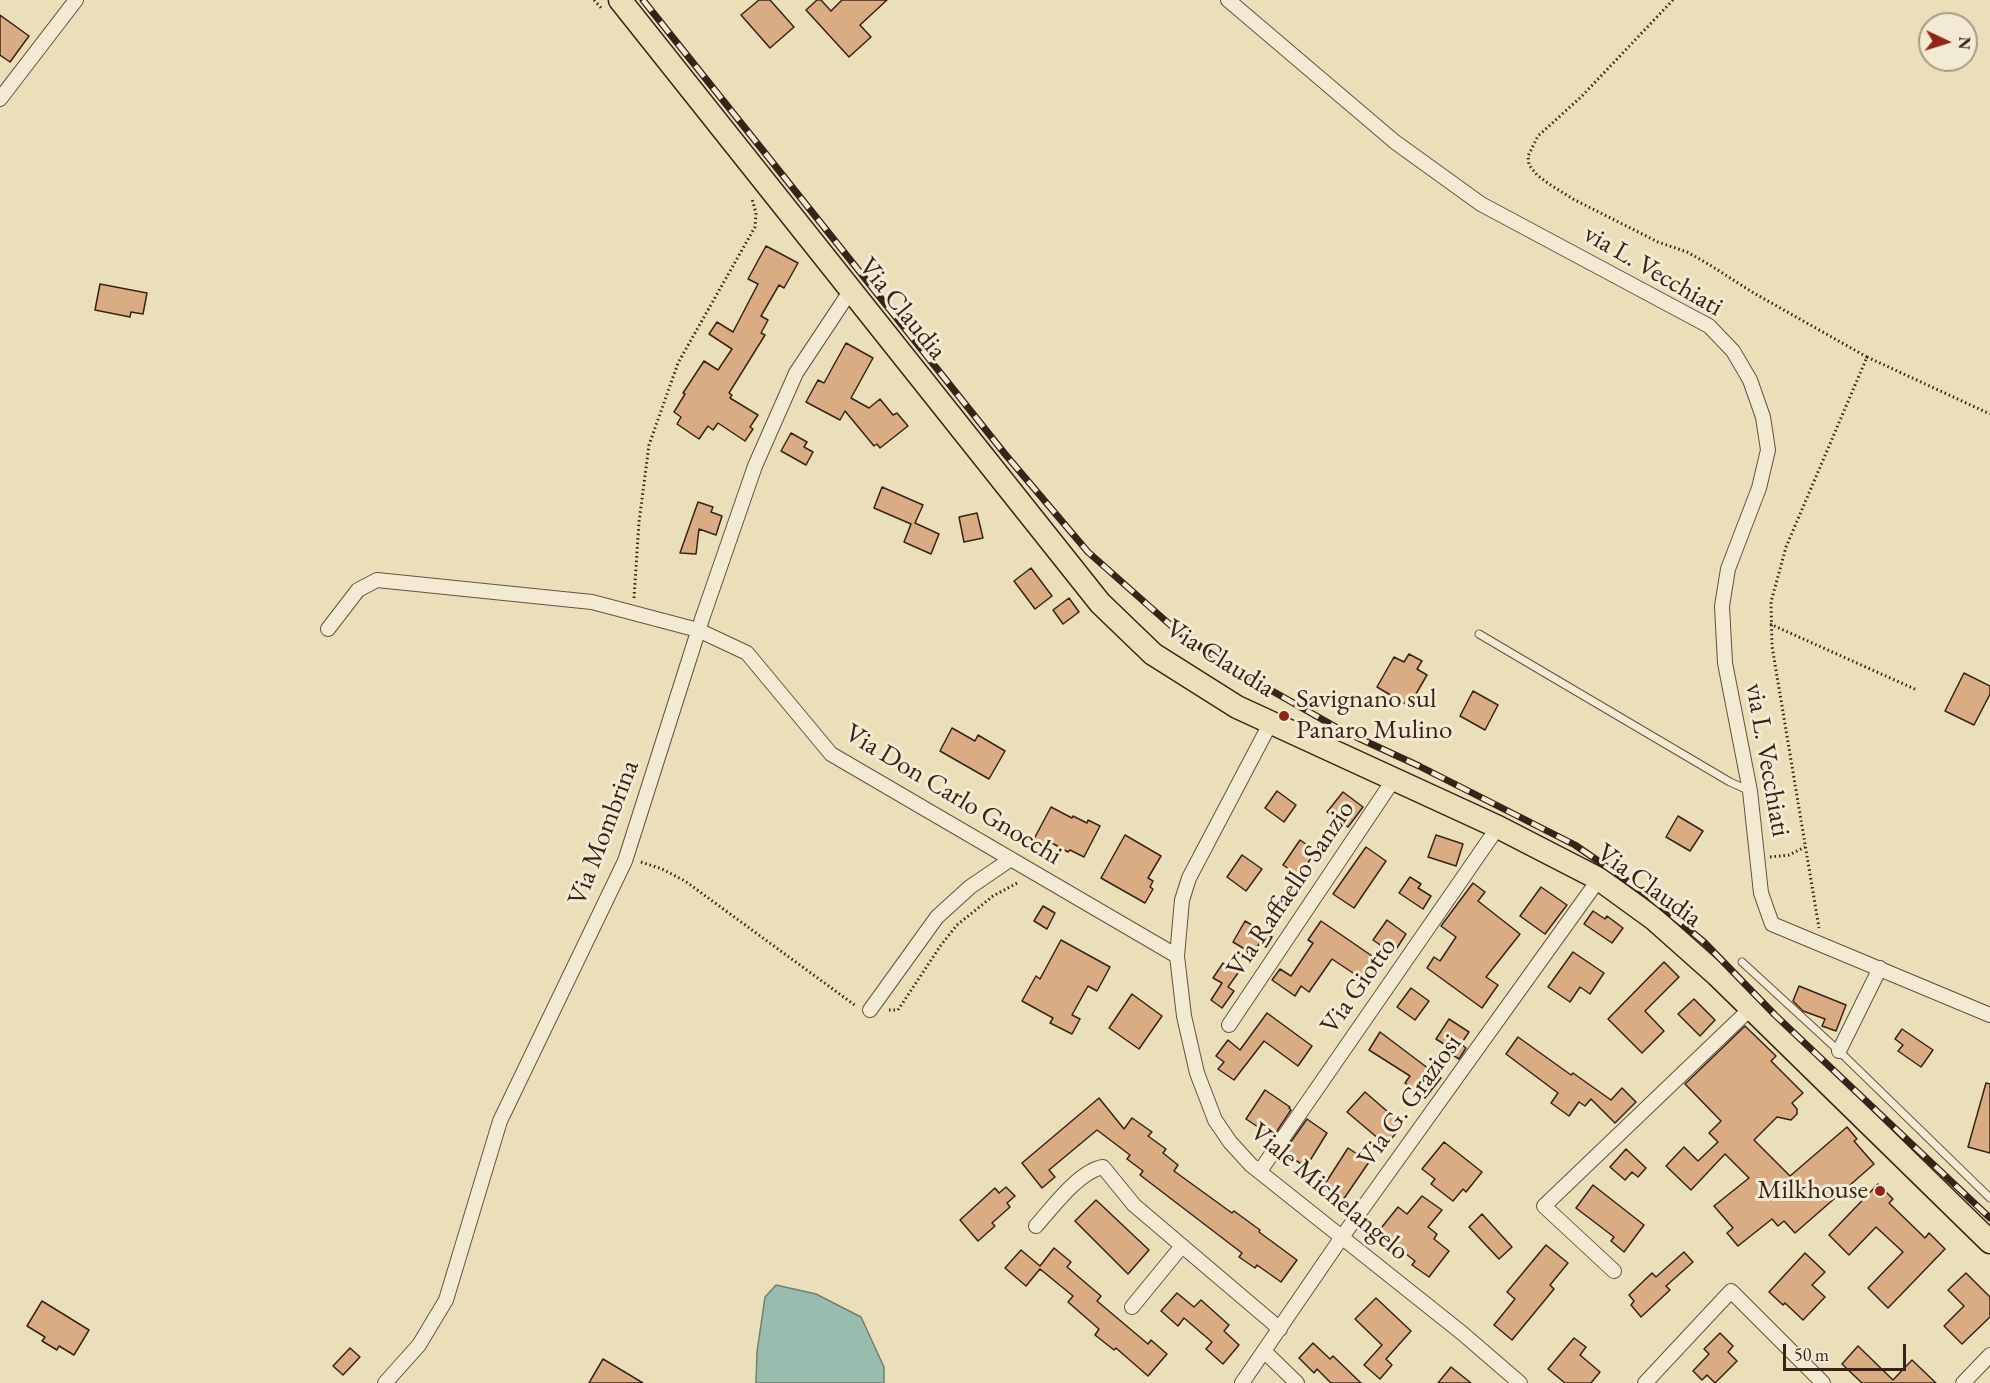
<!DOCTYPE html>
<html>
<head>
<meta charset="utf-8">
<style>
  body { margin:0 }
  #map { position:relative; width:1990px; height:1383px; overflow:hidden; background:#ebdfba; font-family:"EB Garamond",serif }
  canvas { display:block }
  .north { position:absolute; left:1918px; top:12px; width:60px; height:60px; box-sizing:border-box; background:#f2ead2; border:2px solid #a89a88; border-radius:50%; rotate:94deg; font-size:16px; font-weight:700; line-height:24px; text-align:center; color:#392318 }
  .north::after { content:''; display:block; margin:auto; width:21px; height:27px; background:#8f2418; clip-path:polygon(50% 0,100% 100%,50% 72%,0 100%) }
  .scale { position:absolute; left:1783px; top:1344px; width:123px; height:27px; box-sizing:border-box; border:3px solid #392318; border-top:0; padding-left:8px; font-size:18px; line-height:21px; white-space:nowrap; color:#392318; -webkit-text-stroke:4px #f2ead2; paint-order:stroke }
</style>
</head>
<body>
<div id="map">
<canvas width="1990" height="1383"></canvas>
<div class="north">N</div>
<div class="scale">50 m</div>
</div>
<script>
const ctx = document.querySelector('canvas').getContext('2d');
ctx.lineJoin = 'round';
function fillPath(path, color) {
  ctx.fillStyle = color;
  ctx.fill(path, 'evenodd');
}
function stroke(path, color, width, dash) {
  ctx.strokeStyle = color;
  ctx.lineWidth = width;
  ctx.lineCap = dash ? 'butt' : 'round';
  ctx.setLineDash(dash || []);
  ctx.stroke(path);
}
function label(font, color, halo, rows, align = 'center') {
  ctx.font = font + ' "EB Garamond",serif';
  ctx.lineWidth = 6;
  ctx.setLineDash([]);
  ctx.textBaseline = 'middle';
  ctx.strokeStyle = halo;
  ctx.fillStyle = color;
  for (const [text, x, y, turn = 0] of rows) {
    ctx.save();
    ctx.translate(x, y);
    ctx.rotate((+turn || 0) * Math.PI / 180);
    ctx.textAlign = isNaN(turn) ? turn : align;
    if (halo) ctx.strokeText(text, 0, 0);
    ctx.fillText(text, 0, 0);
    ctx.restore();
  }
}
const water = new Path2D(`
  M776,1285L816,1294L861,1317L884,1367V1383H756L757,1352L765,1297Z`);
fillPath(water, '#98bdaf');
stroke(water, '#727f73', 1.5);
const building = new Path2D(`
  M759,0H770L794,27L770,48L741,15Z
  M817,0H821L831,11L842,0H887L860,25L871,37L849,57L806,10Z
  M0,15L29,36L10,62L0,55Z
  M766,246L798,263L784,288L779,285L761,316L768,320L761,333L765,335L729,393L732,395L730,398L758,415L750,427L753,429L745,441L718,423L713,430L708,426L699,439L677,424L681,417L674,412L685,394L683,393L704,361L718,370L732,349L709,334L717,322L733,332L758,284L748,279Z
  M100,284L147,293L143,314L131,312L130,317L95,310Z
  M846,343L873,358L851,398L869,408L880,399L893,415L897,413L908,426L880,448L877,444L874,446L845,411L840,420L806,402L818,380L824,383Z
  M791,433L807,442L804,447L813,452L806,465L781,451Z
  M882,487L923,505L915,523L939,534L931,554L904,542L911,524L874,508Z
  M698,502L713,507L711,512L722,516L716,535L699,529L696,554L680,553Z
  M977,513L983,538L964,542L959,517Z
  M1031,568L1052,596L1035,609L1014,581Z
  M1069,598L1079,612L1063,624L1053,610Z
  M1409,654L1422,661L1417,669L1427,675L1409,706L1377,687L1394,657L1404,662Z
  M1964,673L1990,686V694L1974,725L1945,711Z
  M1473,691L1498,705L1485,730L1460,716Z
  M952,728L975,741L978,735L1005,751L989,779L940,751Z
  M1277,791L1296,805L1284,822L1265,808Z
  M1343,792L1363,807L1348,827L1327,812Z
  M1051,807L1072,818L1073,816L1087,823L1088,820L1100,826L1084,857L1070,850L1068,852L1050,842L1048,846L1034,839Z
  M1678,816L1703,831L1690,851L1666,837Z
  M1125,835L1161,856L1148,878L1153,881L1150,887L1153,889L1145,903L1101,878Z
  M1436,835L1463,844L1456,866L1428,857Z
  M1300,840L1316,851L1299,876L1283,865Z
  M1366,847L1386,861L1354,908L1333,894Z
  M1242,855L1262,869L1246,891L1227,877Z
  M1410,877L1421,884L1418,888L1431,896L1423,909L1399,893Z
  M1473,883L1485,892L1478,901L1520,934L1486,977L1498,985L1482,1008L1427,968L1434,957L1440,961L1456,937L1441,926Z
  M1541,887L1567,905L1545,934L1520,916Z
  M1043,906L1055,913L1047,929L1034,921Z
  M1593,911L1605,919L1607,916L1623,928L1612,943L1584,924Z
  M1387,920L1406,934L1393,954L1373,940Z
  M1245,921L1272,937L1266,947L1259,944L1253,954L1233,942Z
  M1321,921L1375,958L1362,979L1332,959L1309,992L1301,986L1295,996L1272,980L1280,969L1291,976L1313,943L1308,940Z
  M1061,940L1110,967L1097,991L1088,986L1072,1015L1080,1019L1072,1034L1050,1023L1053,1018L1022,1001L1036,976L1040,979Z
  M1573,952L1604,973L1590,994L1580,987L1570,1002L1548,987Z
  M1664,962L1679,977L1645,1011L1664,1031L1642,1053L1608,1019Z
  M1223,963L1238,973L1228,987L1234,991L1222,1008L1211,1000L1222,983L1213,978Z
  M1799,986L1846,1005L1836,1031L1822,1026L1825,1019L1803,1011L1793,1001Z
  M1411,988L1429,1001L1415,1020L1397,1007Z
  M1132,994L1162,1016L1139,1049L1109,1028Z
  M1694,999L1715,1020L1700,1036L1678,1014Z
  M1267,1013L1312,1046L1298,1066L1264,1041L1234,1080L1218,1069L1224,1062L1216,1056L1228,1040L1240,1050Z
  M1449,1019L1469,1032L1461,1044L1466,1048L1459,1059L1445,1050L1447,1046L1436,1039Z
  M1745,1026L1776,1056L1771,1061L1803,1093L1792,1103L1797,1109V1114L1791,1120L1777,1117L1754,1140L1790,1176L1847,1127L1857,1139L1854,1141L1874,1164L1795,1233L1784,1221L1778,1226L1772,1219L1738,1246L1727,1233L1733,1228L1714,1206L1749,1178L1725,1154L1691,1190L1666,1166L1684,1147L1698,1161L1718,1142L1709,1133L1721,1121L1685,1084Z
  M1902,1029L1933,1050L1921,1067L1898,1051L1903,1045L1895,1039Z
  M1380,1032L1441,1078L1425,1098L1405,1083L1410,1076L1369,1050Z
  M1518,1037L1571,1075L1573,1073L1611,1100L1622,1088L1636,1102L1615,1123L1591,1099L1585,1106L1579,1102L1569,1116L1551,1103L1558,1093L1506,1054Z
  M1986,1083L1990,1084V1153L1968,1147Z
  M1265,1090L1290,1107L1289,1108L1291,1110L1273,1137L1246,1119Z
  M1365,1092L1403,1125L1386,1145L1347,1112Z
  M1099,1098L1124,1129L1132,1118L1152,1132L1148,1136L1166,1149L1163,1153L1178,1165L1174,1171L1232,1213L1234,1211L1260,1230L1259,1232L1297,1260L1281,1282L1257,1265L1255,1268L1239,1257L1242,1253L1140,1175L1143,1171L1127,1159L1130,1155L1097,1130L1049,1170L1055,1177L1042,1188L1022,1163Z
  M1307,1119L1327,1133L1306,1167L1286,1154L1290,1147L1288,1146Z
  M1444,1142L1482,1172L1466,1192L1463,1189L1453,1201L1431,1184L1435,1179L1422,1169Z
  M1348,1148L1369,1162L1343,1200L1323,1187Z
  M1626,1149L1646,1168L1638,1177L1632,1172L1625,1180L1610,1167Z
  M1878,1184L1893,1199L1889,1203L1925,1238L1929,1233L1945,1249L1888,1308L1868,1288L1903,1252L1876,1227L1849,1255L1829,1235Z
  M1593,1185L1644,1225L1624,1252L1611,1241L1614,1237L1576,1208Z
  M1006,1187L1015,1196L1007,1203L1010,1207L992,1223L995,1226L978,1241L960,1220L995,1188L999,1193Z
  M1422,1196L1442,1210L1428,1227L1437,1234L1434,1239L1449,1251L1429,1277L1412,1265L1415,1261L1378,1232L1398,1207L1407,1214Z
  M1096,1200L1149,1250L1128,1274L1075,1221Z
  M1482,1214L1512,1247L1499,1259L1469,1227Z
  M1546,1245L1568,1263L1550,1285L1554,1289L1512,1340L1494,1325L1515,1299L1507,1292Z
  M1054,1248L1071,1262L1067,1267L1101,1296L1097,1301L1148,1344L1151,1340L1167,1354L1148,1376L1116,1348L1114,1350L1095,1335L1099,1329L1068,1302L1073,1296L1040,1269L1026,1286L1005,1268L1021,1250L1040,1266Z
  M1684,1252L1693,1262L1666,1286L1670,1290L1641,1317L1631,1305L1634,1301L1629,1295L1652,1273L1656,1277Z
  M1805,1253L1825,1272L1812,1285L1825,1297L1803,1320L1785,1303L1783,1305L1769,1292Z
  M1966,1273L1990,1297V1317L1962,1344L1944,1326L1964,1306L1948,1290Z
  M1177,1293L1194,1307L1201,1300L1229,1325L1224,1331L1239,1345L1223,1364L1206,1349L1212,1342L1184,1318L1178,1326L1161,1311Z
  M1376,1298L1411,1331L1386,1359L1392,1365L1380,1379L1364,1365L1382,1345L1355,1319Z
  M42,1301L89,1330L74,1355L59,1346L57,1350L42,1341L45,1337L27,1326Z
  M1720,1333L1733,1346L1728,1352L1737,1361L1715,1383L1707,1375L1702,1380L1693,1371L1709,1354L1704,1349Z
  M1574,1338L1586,1347L1580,1355L1600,1372L1591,1383H1565L1548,1369Z
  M1313,1343L1330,1359L1333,1356L1361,1383H1331L1317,1369L1314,1373L1299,1358Z
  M1858,1346L1893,1380L1912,1360L1936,1383H1862L1842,1364Z
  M350,1348L360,1357L343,1375L333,1366Z
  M603,1359L643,1383H589Z
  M1451,1367L1471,1383H1438Z`);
fillPath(building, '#daac83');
stroke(building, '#392318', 1.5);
const lane = new Path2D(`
  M1479,634L1730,782L1750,791
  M1742,962L1839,1051L1990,1198`);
const street = new Path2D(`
  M1228,0L1395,142L1481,204L1709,326L1733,351L1750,380L1763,417L1768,450L1759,488L1728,569L1722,606L1725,663L1750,791L1761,893L1772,924L1990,1015
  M0,99L76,0
  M328,629L358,590L377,580L592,602L698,630L747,653L831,754L1177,956
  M1270,724L1189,878L1182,900L1177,956L1184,1016L1197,1073L1215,1120L1230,1142L1251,1165L1462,1333L1520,1383
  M870,1010L937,917L970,887L1011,859
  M1229,1025L1394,779
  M1839,1051L1880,968
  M1260,1171L1498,827
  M1036,1226C1052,1208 1079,1171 1103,1167L1134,1205L1280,1329
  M1614,1271L1544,1206L1751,1008
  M1132,1307L1182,1246
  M1265,1352L1297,1383
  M385,1383L419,1345L446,1300L500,1121L625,861L702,619L755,466L796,373L851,290
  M1242,1383L1342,1237L1599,879
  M1645,1383L1731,1291L1823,1383
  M1963,1383L1990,1355`);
const primary = new Path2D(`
  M620,0L1100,603L1153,654L1237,707L1498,827L1599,879L1654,919L1717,975L1990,1242`);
stroke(lane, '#665240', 9);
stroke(street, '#665240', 16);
stroke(primary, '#392318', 25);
stroke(new Path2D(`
  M594,0L603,10
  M1673,0L1581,97L1538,136L1528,156L1529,165L1537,175L1549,184L1573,199L1658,242L1687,252L1710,265L1752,292L1867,357L1786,547L1771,602L1772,646L1819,928
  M1867,357L1990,414
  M634,598L639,522L649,445L678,363L755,227L756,213L752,199
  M1770,624L1917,690
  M1770,857L1789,855L1805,847
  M641,862L662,869L685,881L856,1006
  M889,1010H898L941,945L957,925L993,896L1019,882`), '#392318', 3, [1.5, 3]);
stroke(lane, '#f2ead2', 7);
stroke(street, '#f2ead2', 14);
stroke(primary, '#ebdfba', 22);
const rail = new Path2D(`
  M643,0L1005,454L1088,552L1176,630L1230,667L1341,730L1419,766L1575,845L1646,894L1704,942L1775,1015L1990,1218`);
stroke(rail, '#392318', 7);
stroke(rail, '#f2ead2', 4.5, [14]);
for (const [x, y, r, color] of [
  [1284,716,6,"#8f2418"],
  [1880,1191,6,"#8f2418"]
]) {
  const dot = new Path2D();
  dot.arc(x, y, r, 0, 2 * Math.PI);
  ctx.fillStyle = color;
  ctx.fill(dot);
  stroke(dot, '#f2ead2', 2);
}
label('27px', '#392318', '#f2ead2', [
  ["via L. Vecchiati",1653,271,30],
  ["Via Claudia",902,309,51],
  ["Via Claudia",1220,659,32],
  ["via L. Vecchiati",1767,760,80],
  ["Via Don Carlo Gnocchi",953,795,31],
  ["Via Mombrina",604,833,-69],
  ["Via Claudia",1649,886,36],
  ["Via Raffaello Sanzio",1291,889,-56],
  ["Via Giotto",1359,986,-55],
  ["Via G. Graziosi",1410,1101,-54],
  ["Viale Michelangelo",1329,1192,40]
]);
label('27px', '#392318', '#f2ead2', [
  ["Savignano sul",1296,700],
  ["Panaro Mulino",1296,731],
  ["Milkhouse",1868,1191,"right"]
], 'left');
</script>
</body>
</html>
